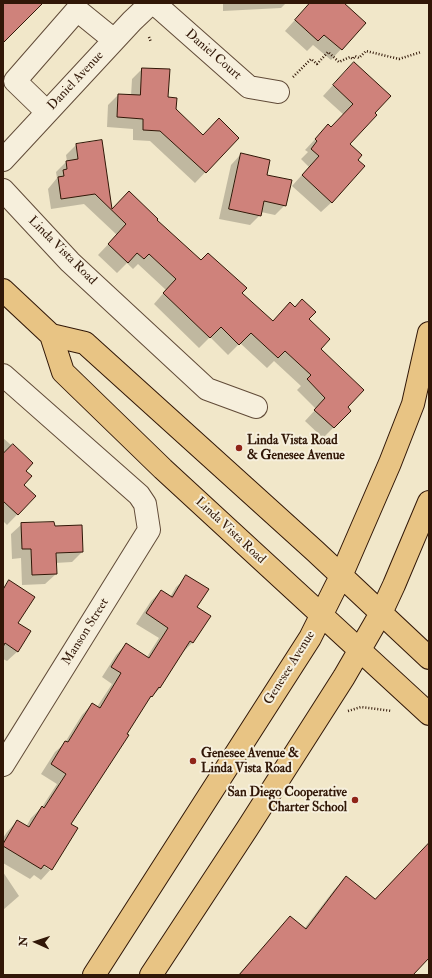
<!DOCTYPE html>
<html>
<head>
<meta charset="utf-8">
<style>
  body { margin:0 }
  #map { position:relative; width:432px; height:978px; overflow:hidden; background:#f1e7c9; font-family:"IM FELL Double Pica",serif }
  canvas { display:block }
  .frame { position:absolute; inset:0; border:4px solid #311707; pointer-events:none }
  .north { position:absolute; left:16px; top:922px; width:40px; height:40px; -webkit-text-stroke:3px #f6efdc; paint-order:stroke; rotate:273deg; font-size:11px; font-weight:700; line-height:16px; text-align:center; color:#311707 }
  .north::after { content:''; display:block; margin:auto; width:14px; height:18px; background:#311707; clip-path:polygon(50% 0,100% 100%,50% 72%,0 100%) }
</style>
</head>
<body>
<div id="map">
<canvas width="432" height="978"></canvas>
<div class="frame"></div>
<div class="north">N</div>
</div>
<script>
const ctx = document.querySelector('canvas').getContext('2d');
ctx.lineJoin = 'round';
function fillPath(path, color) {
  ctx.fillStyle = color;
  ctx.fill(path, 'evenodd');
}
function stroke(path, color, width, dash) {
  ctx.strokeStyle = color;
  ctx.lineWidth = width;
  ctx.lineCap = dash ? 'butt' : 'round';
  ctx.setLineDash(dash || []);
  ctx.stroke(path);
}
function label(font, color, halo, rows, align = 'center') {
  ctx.font = font + ' "IM FELL Double Pica",serif';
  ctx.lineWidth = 4;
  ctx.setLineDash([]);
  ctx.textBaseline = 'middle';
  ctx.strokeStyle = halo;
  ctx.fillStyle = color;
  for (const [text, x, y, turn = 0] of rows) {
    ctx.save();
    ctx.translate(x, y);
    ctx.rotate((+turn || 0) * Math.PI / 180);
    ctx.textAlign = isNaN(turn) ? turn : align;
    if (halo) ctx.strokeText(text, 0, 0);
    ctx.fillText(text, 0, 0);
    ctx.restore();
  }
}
fillPath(new Path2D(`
  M223,3H286L281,8L223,11Z
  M310,3H343L365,23L331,60L313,45L307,51L285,31Z
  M142,69L175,110L203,136L238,138L195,183L150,141L133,140V129L107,127L108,105L118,95L131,96L132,79Z
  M344,73L390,96L348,144L332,202L321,212L292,186L309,167L301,159L308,152L305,150L318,136L331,128L344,115L323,96Z
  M101,141L112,211L119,203L155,220L201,261L241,293L273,322L308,319L320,349L347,407L350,411L323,438L305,421L316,409L297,390L301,386L274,361L267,368L240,343L228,355L210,337L199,348L154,304L166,290L138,264L133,269L127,263L117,273L98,255L117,235L84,204L51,209L48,189L57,178L56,172L67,161L66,155L76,145Z
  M241,154L285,205L275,215L261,212L260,215L250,225L219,219L231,165Z
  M3,438L32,463L25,471L23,485L35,496L7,525L3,521Z
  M22,524L54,527L82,552L72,562L55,563L56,574L45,584L22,585L21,558L12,559L11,534Z
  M187,577L196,607L209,616L192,643L182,653L160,688L146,702L70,824L51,869L41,880L34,875L30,879L3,863V838L7,832L17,821L26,827L31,818L42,807L57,784L41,774L55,752L64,744L82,715L92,704L97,707L112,684L102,677L116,655L126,644L147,657L159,638L136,624L151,601L161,591L170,597L176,587ZM40,861L50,868V870L39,863Z
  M10,582L17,623L18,651L7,661L3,659V588Z
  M429,844V956L412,975H238L290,917L304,929L334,890L346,877L375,900Z
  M3,872L19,896L3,910Z`), '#0003');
const building = new Path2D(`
  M3,3H43L3,43Z
  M310,3H344L366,23L342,50L324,35L318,41L295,20Z
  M354,62L391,96L375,113L377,115L350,144L362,155L358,160L365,166L332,203L302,175L319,156L311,149L317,141L315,139L328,124L331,127L353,104L333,85Z
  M142,68L170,69L168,97L177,98L176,109L203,135L219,118L239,138L206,173L160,131L143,130V119L117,117L118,94L140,95Z
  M102,140L112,209L129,191L158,219L157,220L201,260L208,253L247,288L242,293L273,321L290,302L295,307L302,299L316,312L309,319L330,339L321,349L364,390L348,407L351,411L334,428L314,410L325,398L307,379L311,375L285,351L278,358L251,333L239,345L221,327L210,338L163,293L176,279L149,254L144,259L137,253L128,263L108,244L126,224L95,194L61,199L58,177L64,176L63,170L67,169L66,161L78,159L76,144Z
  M241,153L270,160L267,175L292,180L286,206L264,201L261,216L229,209Z
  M13,444L33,463L26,471L32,476L24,485L36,496L18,515L3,501V454Z
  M54,522L55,526L82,525L83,552L56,553L57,574L32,575L31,549H22L21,523Z
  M186,575L209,589L197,607L211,616L193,643L190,641L160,688L159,687L152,697L151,696L127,734L129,735L71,824L78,828L52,870L44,865L41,869L3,846V844L17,820L29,827L42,806L44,808L66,774L51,764L65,741L68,742L92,703L100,708L121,673L111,667L126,643L149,658L168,628L146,613L161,590L172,597Z
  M9,580L35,597L18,623L31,631L18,652L5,643L3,647V590Z
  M429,843V958L413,975H239L290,916L306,929L346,876L375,899Z`);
fillPath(building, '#cf827b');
stroke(building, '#311707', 1);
const minor = new Path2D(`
  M154,3L249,87L278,92
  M47,112L15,81L77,10L114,40
  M3,160L132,21L151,3
  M3,190L70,262L207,389L256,407
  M3,375L139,495L145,504L149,530L3,765`);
const major = new Path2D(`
  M3,290L51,335L63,372L163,469L429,714
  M51,335L85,343L315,551L429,658
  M94,975L310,638L341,576L390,463L413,404L429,333
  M151,975L247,829L344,677L381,613L394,585L429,502`);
stroke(minor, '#614b38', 24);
stroke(major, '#311707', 24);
stroke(new Path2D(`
  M149,37L151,42
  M293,77L311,59L317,64L328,52L339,62L350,57L353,59L355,56L359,58L366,51L399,59L421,52
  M348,711L361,707L392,711`), '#311707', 2.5, [1, 2]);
stroke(minor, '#f6efdc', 22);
stroke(major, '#e8c484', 22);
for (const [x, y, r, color] of [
  [239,448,4,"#8f2418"],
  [193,761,4,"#8f2418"],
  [355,800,4,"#8f2418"]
]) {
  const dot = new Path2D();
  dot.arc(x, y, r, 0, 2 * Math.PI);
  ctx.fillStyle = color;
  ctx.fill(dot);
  stroke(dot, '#f6efdc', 1.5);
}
label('13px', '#311707', '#f6efdc', [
  ["Daniel Court",213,55,41],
  ["Daniel Avenue",76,81,-47],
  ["Linda Vista Road",62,251,45],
  ["Linda Vista Road",230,531,43],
  ["Manson Street",86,632,-58],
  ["Genesee Avenue",290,668,-58]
]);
label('bold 13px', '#311707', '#f6efdc', [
  ["Linda Vista Road",247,441],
  ["& Genesee Avenue",247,456],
  ["Genesee Avenue &",201,754],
  ["Linda Vista Road",201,769],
  ["San Diego Cooperative",347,793,"right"],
  ["Charter School",347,808,"right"]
], 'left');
</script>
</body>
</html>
